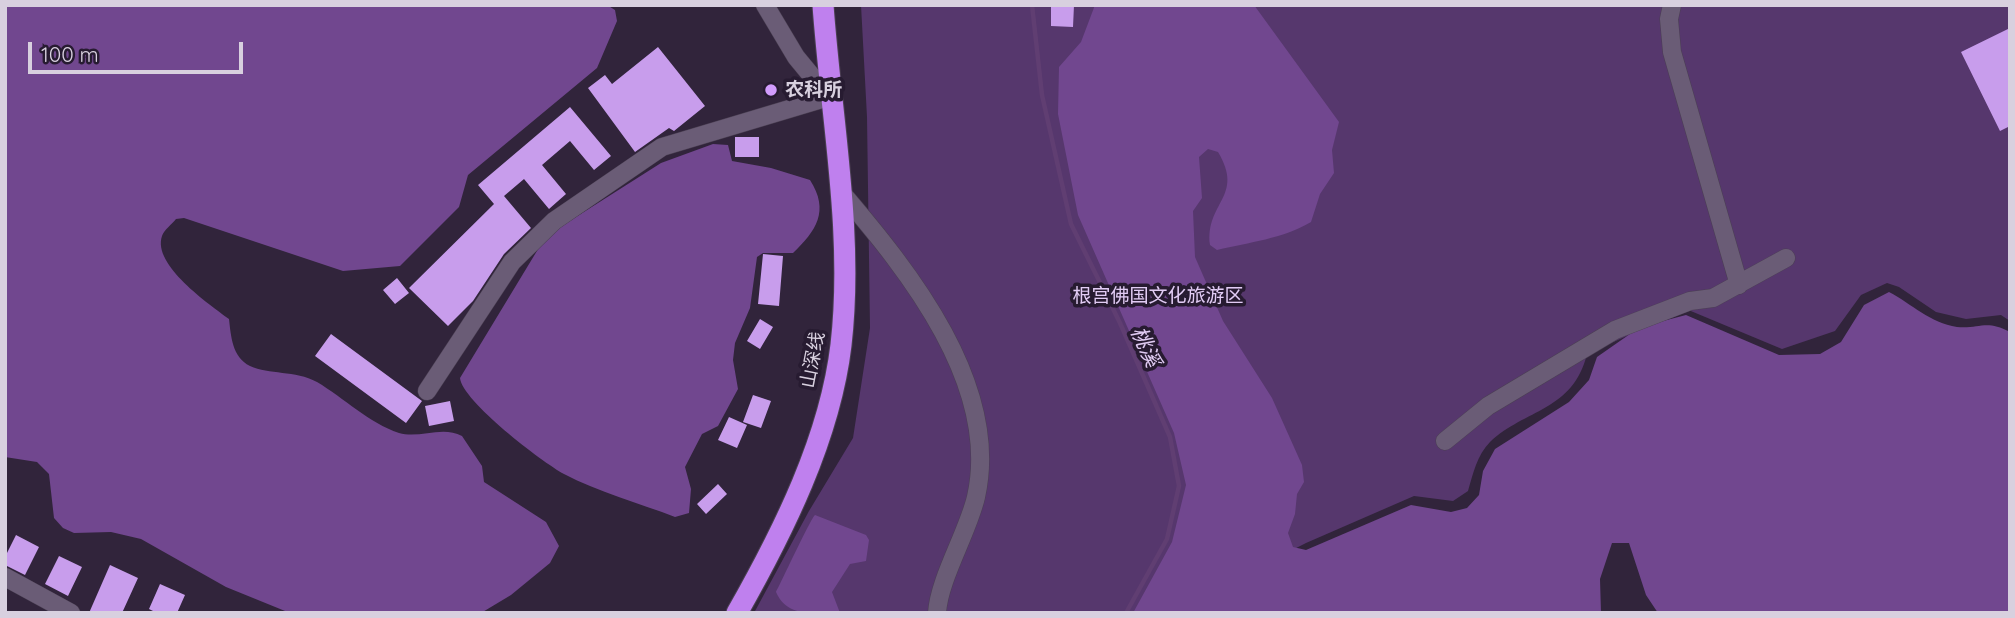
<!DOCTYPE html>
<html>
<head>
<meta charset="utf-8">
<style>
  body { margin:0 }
  #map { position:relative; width:2015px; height:618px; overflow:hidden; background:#31243b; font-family:Quicksand,sans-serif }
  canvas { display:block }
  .frame { position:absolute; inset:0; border:7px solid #d8d0df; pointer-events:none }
  .scale { position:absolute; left:28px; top:42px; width:215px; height:32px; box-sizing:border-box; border:4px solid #d8d0df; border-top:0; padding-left:9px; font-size:21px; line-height:24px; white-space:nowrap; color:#d8d0df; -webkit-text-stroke:5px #271b31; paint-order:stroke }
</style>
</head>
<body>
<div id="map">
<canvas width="2015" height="618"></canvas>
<div class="frame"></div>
<div class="scale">100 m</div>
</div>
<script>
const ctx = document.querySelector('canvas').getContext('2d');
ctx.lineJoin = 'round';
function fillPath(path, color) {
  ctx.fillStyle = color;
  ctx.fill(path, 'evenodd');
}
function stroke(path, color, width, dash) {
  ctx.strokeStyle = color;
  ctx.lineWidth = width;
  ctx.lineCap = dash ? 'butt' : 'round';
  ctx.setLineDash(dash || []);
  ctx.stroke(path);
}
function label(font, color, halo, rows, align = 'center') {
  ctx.font = font + ' Quicksand,"Noto Sans SC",sans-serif';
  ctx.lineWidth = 7;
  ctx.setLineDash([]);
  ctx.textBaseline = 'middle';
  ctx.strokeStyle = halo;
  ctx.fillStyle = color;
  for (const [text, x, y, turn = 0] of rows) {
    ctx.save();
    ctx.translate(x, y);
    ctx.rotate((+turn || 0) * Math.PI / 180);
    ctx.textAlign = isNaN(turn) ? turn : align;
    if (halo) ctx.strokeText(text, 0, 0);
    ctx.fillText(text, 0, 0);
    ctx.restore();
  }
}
fillPath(new Path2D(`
  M861,5H2010V321L2001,315L1966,319L1936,312L1899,287L1887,283L1861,295L1835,331L1782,349L1686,309L1587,354C1573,411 1525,409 1490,442C1477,455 1473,474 1468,491L1453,501L1414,496L1306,543L1169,613H754L809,511L853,438L870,328L867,117Z`), '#56376d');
fillPath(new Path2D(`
  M5,5H607L615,10L617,21L597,68L468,175L459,207L400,266L343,271L184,218L176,219C172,224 164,230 162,236C152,265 209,304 229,319C231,336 232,357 250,366C269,375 295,370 317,382C344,398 369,423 399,433C420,439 442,425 462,436L482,466L484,482L546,522L559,546L550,563L511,595L481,613H290L226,587L141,539L111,532L74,533L63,528L54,518L49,474L37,462L5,457Z
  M1095,5H1254L1339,122L1332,150L1334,173L1320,194L1311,222C1282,239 1250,242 1217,250L1210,245C1205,202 1245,197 1218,152L1208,149L1199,157L1202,198L1193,211L1195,257L1223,321L1272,398L1302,465L1304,482L1297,494L1295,514L1288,533L1293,547L1306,550L1411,505L1451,512L1467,508L1479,495L1483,471L1495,449L1569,402L1589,380L1597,357L1640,327L1686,315L1779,355L1820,354L1841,342L1864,305L1889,292C1912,304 1930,323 1957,327C1980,329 1986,319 2010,332V613H1658L1646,595L1629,543H1612L1600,579L1601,613H1133L1172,542L1186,485L1174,433L1078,215L1058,114L1059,67L1081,42Z
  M713,144L728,145L732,161L771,168L810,180C830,211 816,231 793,253H763L757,257L750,308L735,343L733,360L738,389L718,426L702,434L685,467L691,489L689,513L675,517C639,503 598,492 564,474C542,462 462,401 460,378L546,236L661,163Z
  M815,515L866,535L869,540L866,561L850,564L832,592L840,613C815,613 787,618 776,592C782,581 811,518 815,515Z`), '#71478f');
stroke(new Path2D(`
  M1032,5L1042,95L1071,224L1120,323L1170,437L1179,486L1167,539L1126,613`), '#603e72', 4.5);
fillPath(new Path2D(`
  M1051,5H1074L1073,27L1051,26Z
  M2010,28V126L2000,131L1961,52Z
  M658,47L705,106L674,131L669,128L635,152L588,88L605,75L612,84Z
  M570,107L611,156L594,170L570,141L542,165L566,194L549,209L524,179L504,196L531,228L504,254L473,301L448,326L409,288L494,204L478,185Z
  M735,137H759V157H735Z
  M763,254L783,256L779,306L758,304Z
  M397,278L409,293L395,304L383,290Z
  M760,319L773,327L760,349L747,341Z
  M331,334L422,401L406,423L315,356Z
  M753,395L771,401L761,428L743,422Z
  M450,401L454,421L429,426L425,406Z
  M729,417L747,425L737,448L718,440Z
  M718,484L727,494L706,514L697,504Z
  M16,535L39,547L25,575L5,565V557Z
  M59,556L82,567L68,596L45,584Z
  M110,565L138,578L122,613H89Z
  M160,584L185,595L177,613H157L149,609Z`), '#c89dec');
const minor = new Path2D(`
  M1672,5L1669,19L1672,52L1739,285
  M841,192C909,271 1001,386 976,497C968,532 939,579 937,613
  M427,391L512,262L554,221L662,147L829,97L796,57L765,5
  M1445,441L1488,406L1615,330L1690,301L1713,298L1786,258
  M5,577L71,613`);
const highway = new Path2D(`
  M737,613C783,532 830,438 841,345C854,234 831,117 823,5`);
stroke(minor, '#4b4053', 19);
stroke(highway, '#4b4053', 23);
stroke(minor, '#6a5c76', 18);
stroke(highway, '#bf80ee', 21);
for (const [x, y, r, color] of [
  [771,90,7,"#d29cfd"]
]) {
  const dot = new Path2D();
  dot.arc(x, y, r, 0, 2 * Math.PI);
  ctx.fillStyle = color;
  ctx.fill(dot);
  stroke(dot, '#271b31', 2.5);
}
label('bold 19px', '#d8d0df', '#271b31', [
  ["农科所",785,90]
], 'left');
label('19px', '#e2ccf5', '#271b31', [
  ["根宫佛国文化旅游区",1158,296]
]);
label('19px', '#d8d0df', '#271b31', [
  ["山深线",813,360,-79]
]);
label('italic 21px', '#dfcaf2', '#271b31', [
  ["桃溪",1145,347,65]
]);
</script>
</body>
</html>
